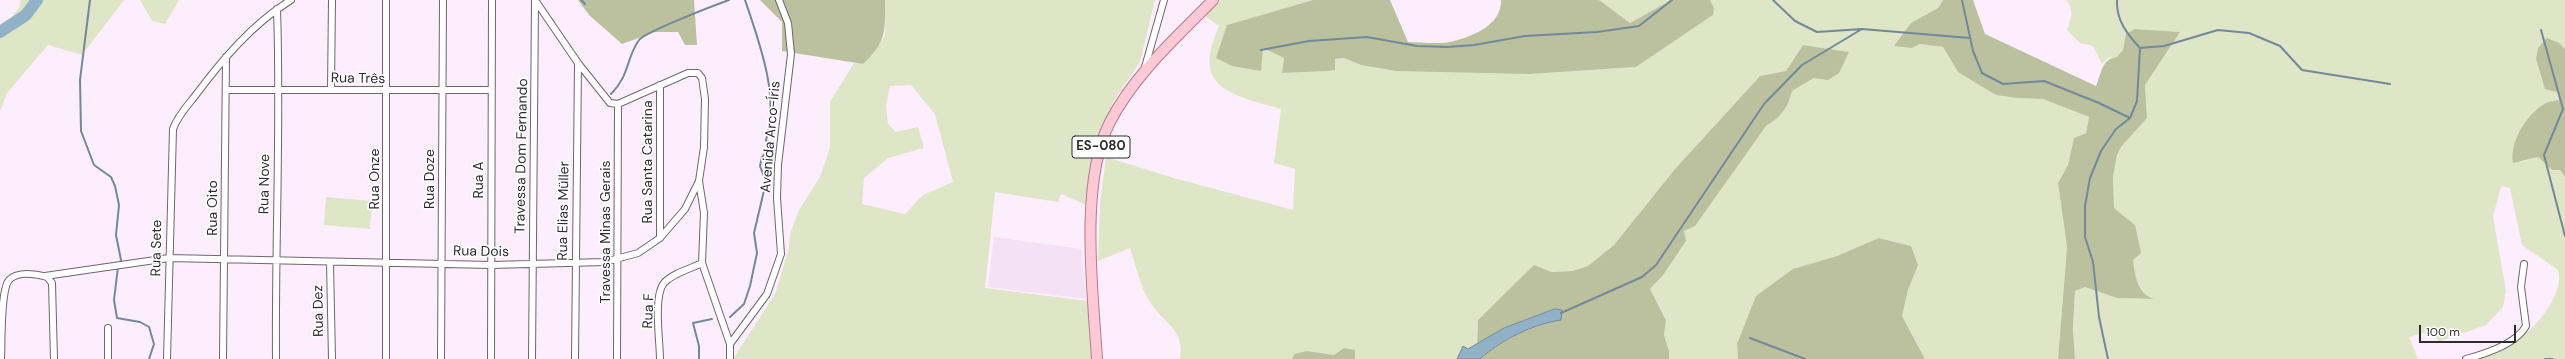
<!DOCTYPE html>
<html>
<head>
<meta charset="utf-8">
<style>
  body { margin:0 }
  #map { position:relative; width:2565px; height:359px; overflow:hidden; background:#fdeefd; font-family:"DM Sans",sans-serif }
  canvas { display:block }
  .scale { position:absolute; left:2419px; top:325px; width:97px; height:18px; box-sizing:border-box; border:2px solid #302b30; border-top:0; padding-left:5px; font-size:12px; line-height:14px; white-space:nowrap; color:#302b30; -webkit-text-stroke:3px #fff; paint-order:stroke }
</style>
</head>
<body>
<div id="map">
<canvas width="2565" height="359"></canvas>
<div class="scale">100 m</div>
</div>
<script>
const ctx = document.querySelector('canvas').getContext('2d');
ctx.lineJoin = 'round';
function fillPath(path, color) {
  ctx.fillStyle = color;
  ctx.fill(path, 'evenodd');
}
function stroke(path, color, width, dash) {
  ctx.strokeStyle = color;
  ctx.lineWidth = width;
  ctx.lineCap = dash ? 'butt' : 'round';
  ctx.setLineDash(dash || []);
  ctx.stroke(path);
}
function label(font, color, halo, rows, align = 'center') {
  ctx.font = font + ' "DM Sans",sans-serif';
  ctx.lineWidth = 3.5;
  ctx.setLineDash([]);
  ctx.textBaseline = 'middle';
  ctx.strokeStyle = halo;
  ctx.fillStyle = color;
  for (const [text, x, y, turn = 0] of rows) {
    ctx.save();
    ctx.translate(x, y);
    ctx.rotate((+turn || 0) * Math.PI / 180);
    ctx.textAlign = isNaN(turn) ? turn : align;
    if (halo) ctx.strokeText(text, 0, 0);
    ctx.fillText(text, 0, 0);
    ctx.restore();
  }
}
fillPath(new Path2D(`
  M994,237L1082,249L1086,299L988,287Z`), '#f5e1f5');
fillPath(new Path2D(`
  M21,0H124L82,55L48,45L7,93L0,111V32L19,8Z
  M140,0H179L165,24L152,21Z
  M885,0H1155L1140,62L1113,102L1096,142L1086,205L1061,194L1058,202L995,192L985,288L1087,301L1092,359H733L775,294L789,248L790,234L799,210L820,177L830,148V102L854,63L863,64L885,36ZM911,85L935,114L953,182L923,195L905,214L862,204L864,178L888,158L924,148L918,127L896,132L888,124L886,106L890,86Z
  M1221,0H1313L1227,25L1223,40L1262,57L1263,48L1284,58L1282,73L1329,71L1335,70V59L1344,58L1361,65L1530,74L1636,67L1713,15L1714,8L1710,0H1943L1938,8L1926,15L1912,48L1920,44L1943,47L1958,72L2018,98L2043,99L2089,117L2086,133L2074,138L2068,165L2058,183L2067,247L2058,359H1925L1902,316L1908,290L1918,264L1910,246L1880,238L1837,256L1737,344L1738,359H1669V351L1664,335L1666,319L1650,289L1663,275L1672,260L1684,231L1766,126C1781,117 1788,108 1792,91L1814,78L1849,52L1803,45L1786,71L1760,76L1675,169L1614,245L1588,266L1571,271L1551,272L1487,312L1478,320L1477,346L1468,349L1457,359H1355V350L1334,355L1307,351L1294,354L1292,359H1180C1185,330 1165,324 1151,304C1141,289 1136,266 1130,248L1098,261L1100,203L1106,157L1174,178L1293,210L1295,169L1274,163L1281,109C1230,94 1191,89 1219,26L1205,16Z
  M1599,0H1671L1630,23Z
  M2066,0H2565V49L2559,43L2536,59L2540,70L2541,78L2557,92L2561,100L2520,162L2538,157L2552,170H2560L2565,177V359H2477C2489,354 2503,350 2514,343C2534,330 2565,295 2558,270L2522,245L2510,188L2501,186L2493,217L2506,291L2503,307L2486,325L2438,342L2433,330L2409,337L2418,359H2075L2073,329L2075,291L2085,287L2117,298L2153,299C2127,286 2133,250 2135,225L2114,208L2113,177L2117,155L2121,147L2147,118L2145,85L2179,32L2135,29L2126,35L2123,50L2117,57L2108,58L2102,64L2093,46L2080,43L2067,30C2071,18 2075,11 2066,0Z
  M326,197L372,201L370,229L324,225Z`), '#dfe5c7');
fillPath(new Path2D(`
  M578,0H694L697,45H685L678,32H655L622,44L589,15Z
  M760,0H885C885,31 887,42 863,64L782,51V22Z
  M1313,0H1390L1408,42C1422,42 1440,45 1454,41C1474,36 1502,24 1501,0H1599L1630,23L1671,0H1710L1714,8L1713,15L1636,67L1530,74L1396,71L1361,65L1344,58L1335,59V70L1329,71L1282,73L1284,58L1263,48L1261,71L1232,66L1216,58L1227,25Z
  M1943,0H1973L1985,34L2096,86C2102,73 2101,59 2117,57L2123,50L2126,34L2135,29L2180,32L2145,85L2147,118L2121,147L2117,155L2113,177L2114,208L2135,225L2141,253L2133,260C2135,276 2137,293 2154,299L2117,298L2085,287L2075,291L2073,329L2075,359H2058L2067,247L2058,183L2068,165L2074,138L2086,133L2089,117L2043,99L2018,98L1996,95L1958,72L1943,47L1920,44L1912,48L1894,46L1911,23L1938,8Z
  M2547,38L2559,43L2565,49V177L2560,170H2552L2538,157L2513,163C2509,142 2528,111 2548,102C2551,101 2557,101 2560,100L2557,92L2545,89L2536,59L2538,48Z
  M1803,45L1849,52L1839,73L1828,80L1814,78L1792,91C1788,108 1781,117 1766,126L1695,226L1684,231L1686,241L1663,275L1650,289L1666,320L1664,335L1669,351V359H1480C1501,340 1533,324 1560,320L1562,310L1555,309L1504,328L1477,346L1478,320L1534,265L1551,272L1572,271L1588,266L1614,245L1675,169L1760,76L1786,71Z
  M1879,238L1911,246L1918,265L1908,290L1902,316L1925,359H1738L1737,344L1756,296L1793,269L1837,256Z
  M1344,348L1355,350V359H1292L1294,354L1307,351L1334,355Z`), '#bbc19f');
const water = new Path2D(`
  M1555,309L1562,310L1561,320C1533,324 1501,340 1480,359H1457L1463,346L1468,349L1504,328Z`);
fillPath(water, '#90b1c6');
stroke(water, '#738999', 1);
stroke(new Path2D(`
  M90,0L80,80L81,131L94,165L111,177L115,186L119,205L116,235L121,260L120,263
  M581,0L585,4
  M1773,0L1795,21L1817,32L1862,29L1970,38
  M1962,0L1973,51L1982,73L2003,84L2044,81L2099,103L2130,118
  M2117,0C2116,20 2127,34 2140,48
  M2541,30L2563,109L2544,155L2565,236
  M2140,48L2164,46L2218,30L2249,33L2280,46L2302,70L2390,84
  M1261,50L1309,41L1367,37L1417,46L1447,47L1474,45L1525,36L1597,32L1639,26L1672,0
  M611,94C630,75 626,58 639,40C645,32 715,5 729,0
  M118,267L114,300L117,318L140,322L149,327L154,344L149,359
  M1561,313L1642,277L1656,265L1764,104L1802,65L1862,29
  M730,317L744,304L750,286L757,253L754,233L766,182L760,166L762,157L770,148L766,140C780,96 759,42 745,0
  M1750,338L1805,359
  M699,359V346L693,323L712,319
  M2108,359L2099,317L2093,262L2085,237V206L2090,178L2101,151L2116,129L2130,118L2137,101L2140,48
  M2545,359H2553`), '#738999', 2);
stroke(new Path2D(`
  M0,32L26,15L37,0`), '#90b1c6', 12);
const street = new Path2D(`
  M386,0V359
  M535,0L578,63L610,103L618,104L688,73H698L702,78L705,99L704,147L699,181L704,213L702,263L730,344
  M1145,67L1164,0
  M226,90H490
  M331,90L332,0
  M660,238V85
  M330,263L332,359
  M45,276L169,258L491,265L605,262L638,253L660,238L685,209L699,181
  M108,328V359
  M1,359C2,343 0,291 9,280C18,271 36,274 47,277L52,283L54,359
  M167,359L173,129C177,117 187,106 195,96C222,60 252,24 291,0
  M223,359L226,57
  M276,359C275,242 281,126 277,9
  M441,359L443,0
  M491,359L492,0
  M532,359L535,1
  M575,359L578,63
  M617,359L618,104
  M660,359C660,342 653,296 664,283C673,273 690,269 702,263
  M730,359V344L767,294L781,254L777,198L778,165L791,54L788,23L779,0
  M2466,359C2485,354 2516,344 2526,326L2521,287L2524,264`);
const primary = new Path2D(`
  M1097,359C1093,293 1079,182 1110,122C1134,75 1176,38 1213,0`);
stroke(street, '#716470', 8);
stroke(primary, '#b57a8c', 12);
stroke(street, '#fff', 6);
stroke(primary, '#fdc9d7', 10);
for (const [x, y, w] of [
  [1101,147,58]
]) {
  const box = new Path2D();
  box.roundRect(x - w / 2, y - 11, w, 22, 3);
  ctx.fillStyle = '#fff';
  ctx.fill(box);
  stroke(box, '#302b30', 1);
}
label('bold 13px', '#302b30', null, [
  ["ES-080",1101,147]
]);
label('14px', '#302b30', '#fff', [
  ["Rua Três",358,79,1],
  ["Avenida Arco-Íris",771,137,-85],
  ["Travessa Dom Fernando",522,156,-89],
  ["Rua Santa Catarina",648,162,-90],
  ["Rua Onze",375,179,-90],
  ["Rua Doze",430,179,-90],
  ["Rua A",479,180,-90],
  ["Rua Nove",265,184,-89],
  ["Rua Oito",213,208,-90],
  ["Rua Elias Müller",564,211,-89],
  ["Travessa Minas Gerais",606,232,-90],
  ["Rua Sete",157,248,-89],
  ["Rua Dois",481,252,1],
  ["Rua Dez",319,311,-91],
  ["Rua F",649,311,-88]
]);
</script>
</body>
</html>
